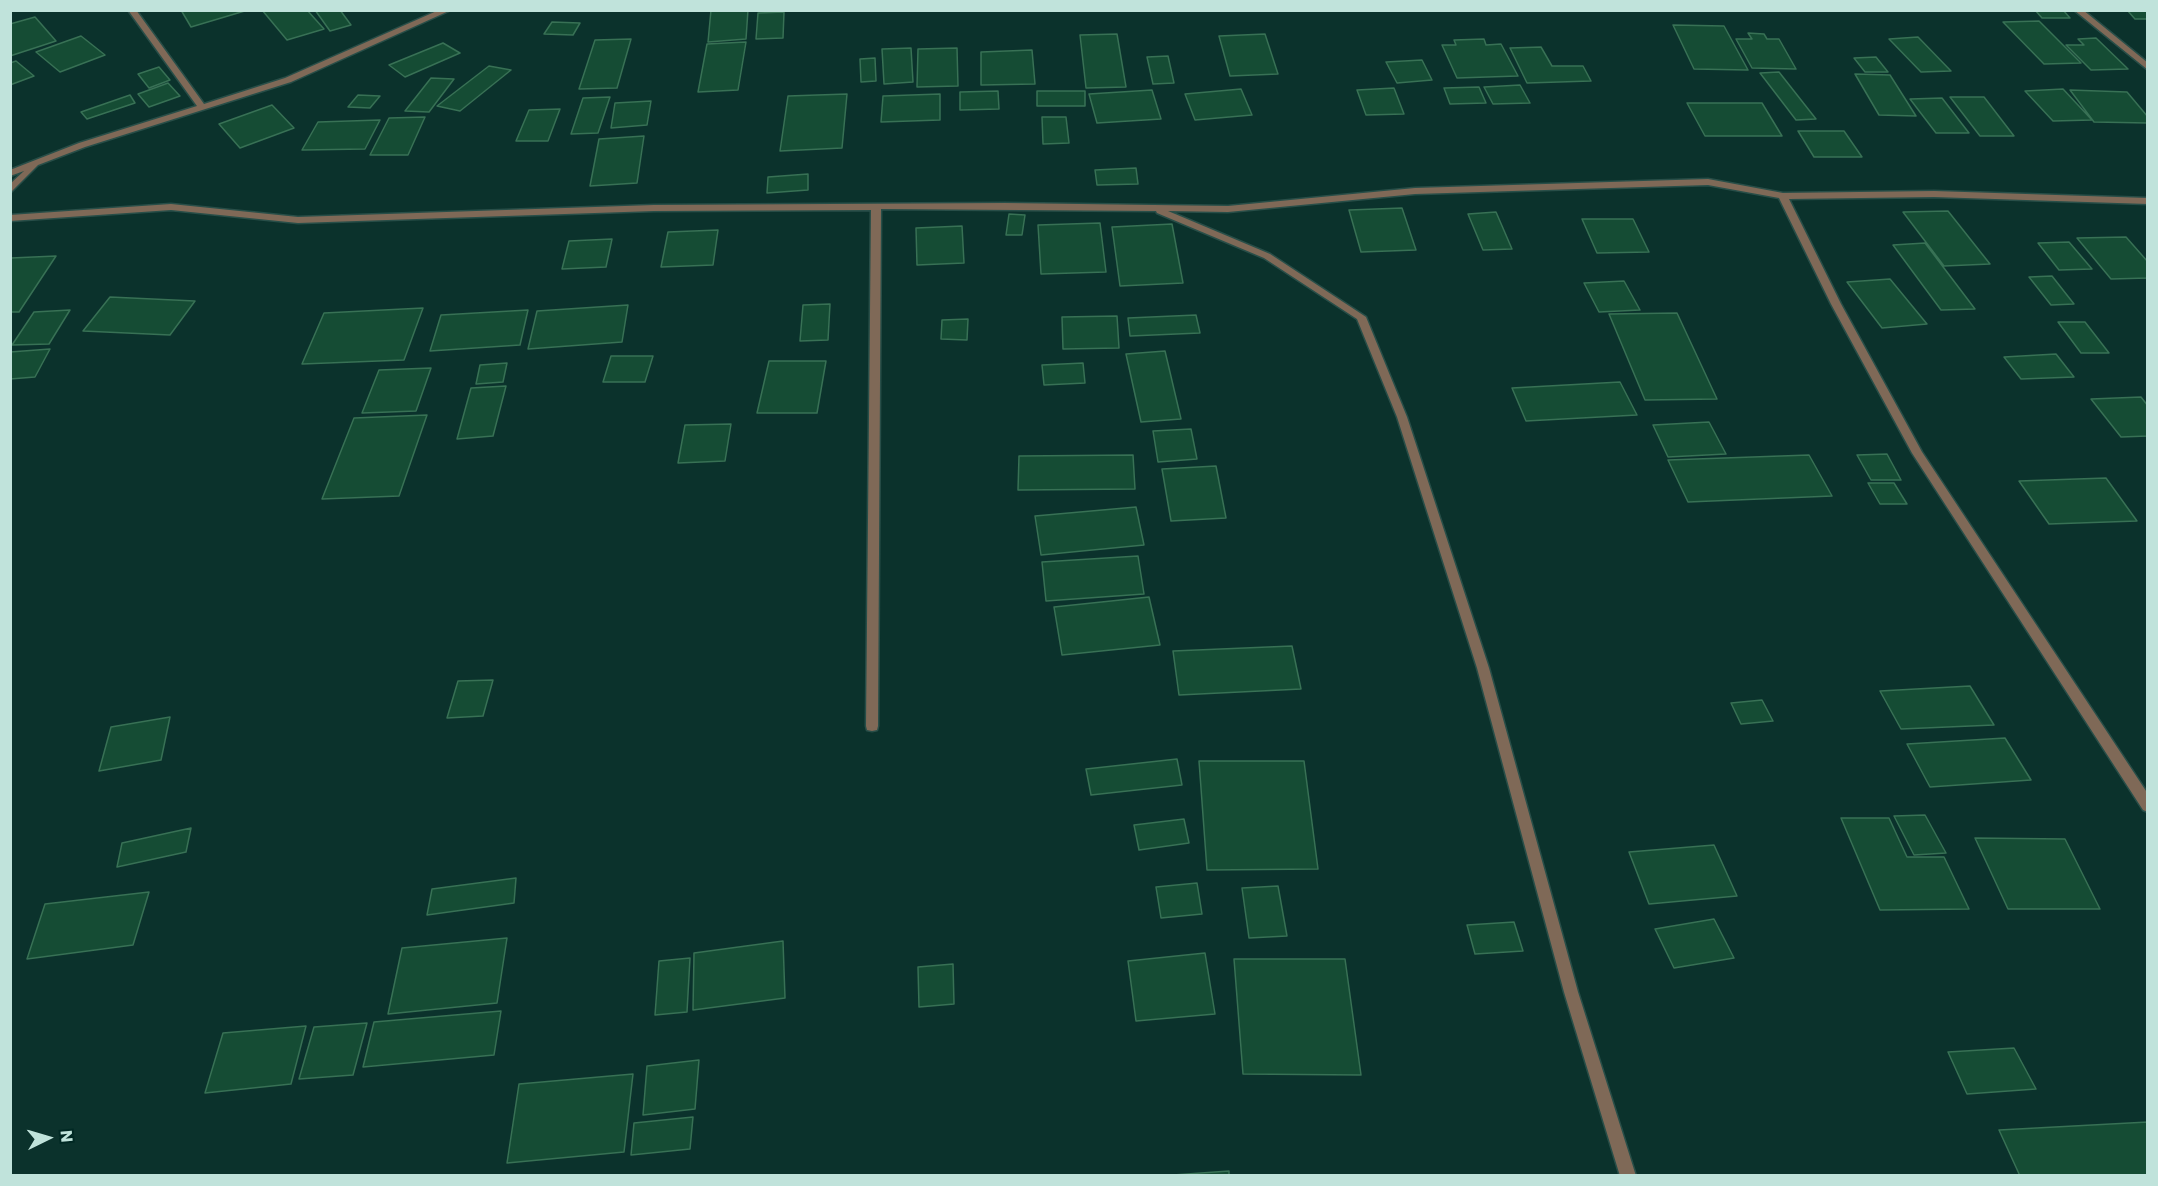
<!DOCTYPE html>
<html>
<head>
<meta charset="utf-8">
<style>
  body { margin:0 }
  #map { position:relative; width:2158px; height:1186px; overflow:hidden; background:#0b322c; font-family:Poppins,sans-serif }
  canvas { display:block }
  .frame { position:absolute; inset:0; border:12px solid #c0e3db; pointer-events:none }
  .north { position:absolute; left:18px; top:1108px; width:60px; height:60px; -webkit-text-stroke:4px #002823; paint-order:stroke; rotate:85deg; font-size:16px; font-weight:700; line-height:24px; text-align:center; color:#c0e3db }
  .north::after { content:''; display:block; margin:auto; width:21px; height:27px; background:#c0e3db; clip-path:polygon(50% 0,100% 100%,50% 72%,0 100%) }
</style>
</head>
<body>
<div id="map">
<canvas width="2158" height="1186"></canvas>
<div class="frame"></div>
<div class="north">N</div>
</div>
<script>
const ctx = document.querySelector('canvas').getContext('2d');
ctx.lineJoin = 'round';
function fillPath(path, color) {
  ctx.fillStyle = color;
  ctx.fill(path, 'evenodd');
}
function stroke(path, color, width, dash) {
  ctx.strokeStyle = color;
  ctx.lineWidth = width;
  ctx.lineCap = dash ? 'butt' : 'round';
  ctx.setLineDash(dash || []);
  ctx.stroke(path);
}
const building = new Path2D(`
  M181,10H248L191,27Z
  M262,10H307L324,29L287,40Z
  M315,10H340L351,25L330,31Z
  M711,10H748L746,39L708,42Z
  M2035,10H2063L2070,18H2042Z
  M2127,10H2148V19H2135Z
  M784,12L783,38L756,39L758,13Z
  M35,17L56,41L10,56V24Z
  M2039,21L2081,63L2044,64L2003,22Z
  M552,22L580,23L573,35L544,34Z
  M1673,25L1724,26L1748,70L1694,69Z
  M1748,33L1764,34L1767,39H1779L1796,69L1752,68L1736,39H1752Z
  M1117,34L1126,87L1086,88L1080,35Z
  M1265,34L1278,74L1230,76L1219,36Z
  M81,36L105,55L60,72L36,52Z
  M1918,37L1951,71L1921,72L1889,39Z
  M2096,38L2128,69L2091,70L2066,45H2084L2078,39Z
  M631,39L617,88L579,89L595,40Z
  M1484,39L1486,45L1501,44L1518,76L1457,78L1442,45H1456L1454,40Z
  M746,42L738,90L698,92L707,44Z
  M443,43L460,53L405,77L389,65Z
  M1541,47L1552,66H1583L1591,81L1527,83L1510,48Z
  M911,48L913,82L884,84L882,49Z
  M957,48L958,86L917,87L918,49Z
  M1032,50L1035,84L981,85V52Z
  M1168,56L1174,83L1153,84L1147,57Z
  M1876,57L1888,72H1865L1854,58Z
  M875,58L876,81L861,82L860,59Z
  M1422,60L1432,80L1397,83L1386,62Z
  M16,61L34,76L10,85V63Z
  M489,66L511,70L460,111L437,106Z
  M159,67L170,80L149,88L138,74Z
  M1779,72L1816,119L1796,120L1760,73Z
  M1855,74L1890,75L1916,116L1879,115Z
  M431,78L454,79L429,112L405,111Z
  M168,83L180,96L149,107L138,94Z
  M1520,85L1530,103L1493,104L1484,87Z
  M1479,87L1486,103L1450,104L1444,88Z
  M1394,88L1404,114L1366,115L1357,90Z
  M1241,89L1252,115L1195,120L1185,94Z
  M2063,89L2092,120L2053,121L2025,91Z
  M1152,90L1161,119L1097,123L1089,94Z
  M2070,90L2127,92L2148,117V123L2094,122Z
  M998,91L999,109L960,110V92Z
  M1037,91H1085V106H1037Z
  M847,94L842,148L780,151L788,96Z
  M940,94V120L881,122L883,96Z
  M130,95L135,103L87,119L81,112Z
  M358,95L380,96L370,108L348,107Z
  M610,97L598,133L571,134L583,98Z
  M1950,97H1984L2014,136H1980Z
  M1942,98L1969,133H1936L1910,99Z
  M651,101L647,125L611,128L615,103Z
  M1687,103H1762L1782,136H1705Z
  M272,105L294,128L240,148L219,124Z
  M560,109L548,141H516L529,110Z
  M425,117L408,155H370L389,118Z
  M1042,117H1066L1069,143L1043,144Z
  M380,120L365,149L302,150L318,122Z
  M1798,131H1844L1862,157H1814Z
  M644,136L637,183L590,186L599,139Z
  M1136,168L1138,184L1097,185L1095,170Z
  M808,174V190L767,193L768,177Z
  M1402,208L1416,250L1361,252L1349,210Z
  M1948,211L1990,264L1944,266L1903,212Z
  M1496,212L1512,249L1483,250L1468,214Z
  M1009,214L1025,215L1022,235H1006Z
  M1582,219H1633L1649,252L1597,253Z
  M1100,223L1106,272L1041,274L1038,225Z
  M1172,224L1183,283L1120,286L1112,227Z
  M962,226L964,263L917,265L916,228Z
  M718,230L713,265L661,267L668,232Z
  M2126,237L2148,262V278L2111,279L2077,238Z
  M612,239L606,267L562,269L569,241Z
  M2069,242L2092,269L2059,270L2038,243Z
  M1925,243L1975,309L1941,310L1893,245Z
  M56,256L19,312H10L11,258Z
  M2052,276L2074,304L2051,305L2029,277Z
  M1890,279L1927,324L1882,328L1847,282Z
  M1624,281L1640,310L1599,312L1584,283Z
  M110,297L195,301L170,335L83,331Z
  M830,304L828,340L800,341L803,305Z
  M628,305L622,342L528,349L537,311Z
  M423,308L404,360L302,364L324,313Z
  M70,310L49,344L12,345L34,312Z
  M528,310L520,345L430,351L441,315Z
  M1677,313L1717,399L1645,400L1609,314Z
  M1196,315L1200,333L1130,336L1128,318Z
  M1117,316L1119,348L1063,349L1062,317Z
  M968,319L967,340L941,339L942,320Z
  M2058,322H2085L2109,353H2081Z
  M50,349L35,377L10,379V352Z
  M1165,351L1181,419L1141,422L1126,354Z
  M2056,354L2074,377L2021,379L2004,357Z
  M611,356H653L645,382H603Z
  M769,361H826L817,413H757Z
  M507,363L503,382L476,384L480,365Z
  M1083,363L1085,383L1044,385L1042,365Z
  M431,368L416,411L362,413L379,370Z
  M1620,382L1637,415L1526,421L1512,388Z
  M506,386L493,436L457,439L471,388Z
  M2141,397L2148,406V436L2121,437L2091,399Z
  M427,415L399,496L322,499L354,418Z
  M1709,422L1726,454L1668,457L1653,425Z
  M731,424L725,461L678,463L685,425Z
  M1191,429L1197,459L1158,462L1153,431Z
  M1887,454L1901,480H1871L1857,455Z
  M1133,455L1135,489L1018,490L1019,456Z
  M1809,455L1832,496L1688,502L1668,460Z
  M1216,466L1226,518L1171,521L1162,469Z
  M2106,478L2137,521L2049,524L2019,481Z
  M1868,483H1894L1907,504H1880Z
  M1136,507L1144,545L1041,555L1035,516Z
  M1138,556L1144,594L1046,601L1042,562Z
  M1149,597L1160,645L1062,655L1054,607Z
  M1292,646L1301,689L1179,695L1173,651Z
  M493,680L483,716L447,718L458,681Z
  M1970,686L1994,725L1901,729L1880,691Z
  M1762,700L1773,721L1741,724L1731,703Z
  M170,717L161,760L99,771L111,727Z
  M2005,738L2031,780L1930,787L1907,744Z
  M1177,759L1182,785L1091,795L1086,769Z
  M1199,761H1304L1318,869L1207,870Z
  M1925,815L1946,853L1914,855L1894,816Z
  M1841,818H1889L1907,857H1944L1969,909L1880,910Z
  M1184,819L1189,843L1139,850L1134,825Z
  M191,828L186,852L117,867L122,843Z
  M1975,838L2065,839L2100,909H2008Z
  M1714,845L1737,896L1649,904L1629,852Z
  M516,878L514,903L427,915L432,889Z
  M1197,883L1202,914L1161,918L1156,887Z
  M1278,886L1287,936L1249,938L1242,888Z
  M149,892L133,945L27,959L45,904Z
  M1714,919L1734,958L1674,968L1655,929Z
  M1514,922L1523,951L1475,954L1467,925Z
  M507,938L497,1003L388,1014L402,948Z
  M783,941L785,998L693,1010L694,953Z
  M1205,953L1215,1014L1136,1021L1128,961Z
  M690,958L687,1012L655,1015L659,961Z
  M1234,959H1345L1361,1075L1243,1074Z
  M953,964L954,1004L919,1007L918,967Z
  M501,1011L494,1055L363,1067L374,1022Z
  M367,1023L353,1075L299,1079L314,1027Z
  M306,1026L291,1084L205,1093L223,1033Z
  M2014,1048L2036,1089L1967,1094L1948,1052Z
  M699,1060L695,1109L643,1115L647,1066Z
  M633,1074L624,1152L507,1163L519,1084Z
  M693,1117L690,1149L631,1155L634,1123Z
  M2148,1122V1176H2020L1999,1130Z
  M1229,1171V1176H1159Z`);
fillPath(building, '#154c34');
stroke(building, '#387155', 1.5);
const minor = new Path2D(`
  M128,10H136L204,104L285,78L439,10H451L291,82L85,147L38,165L10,193V184L24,171L10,176V170L79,143L197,106Z
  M2074,10H2083L2148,63V70Z
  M1708,179L1783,193L1934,191L2148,198V204L1934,197L1789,199L1841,304L1922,452L2148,794V812L2143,810L1912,453L1831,304L1779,198L1708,185L1415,194L1228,212L1168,211L1270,254L1366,317L1407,417L1489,668L1578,992L1636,1176H1620L1564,992L1477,668L1397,417L1357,319L1264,258L1157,213L1156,211L881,209L878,726L877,730L872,731L867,730L866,726L871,210L654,211L298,223L171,210L10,221V215L171,204L298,217L654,205L1005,203L1228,206L1415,188Z`);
stroke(minor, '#284e48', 3);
fillPath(minor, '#7f6957');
</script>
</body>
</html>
